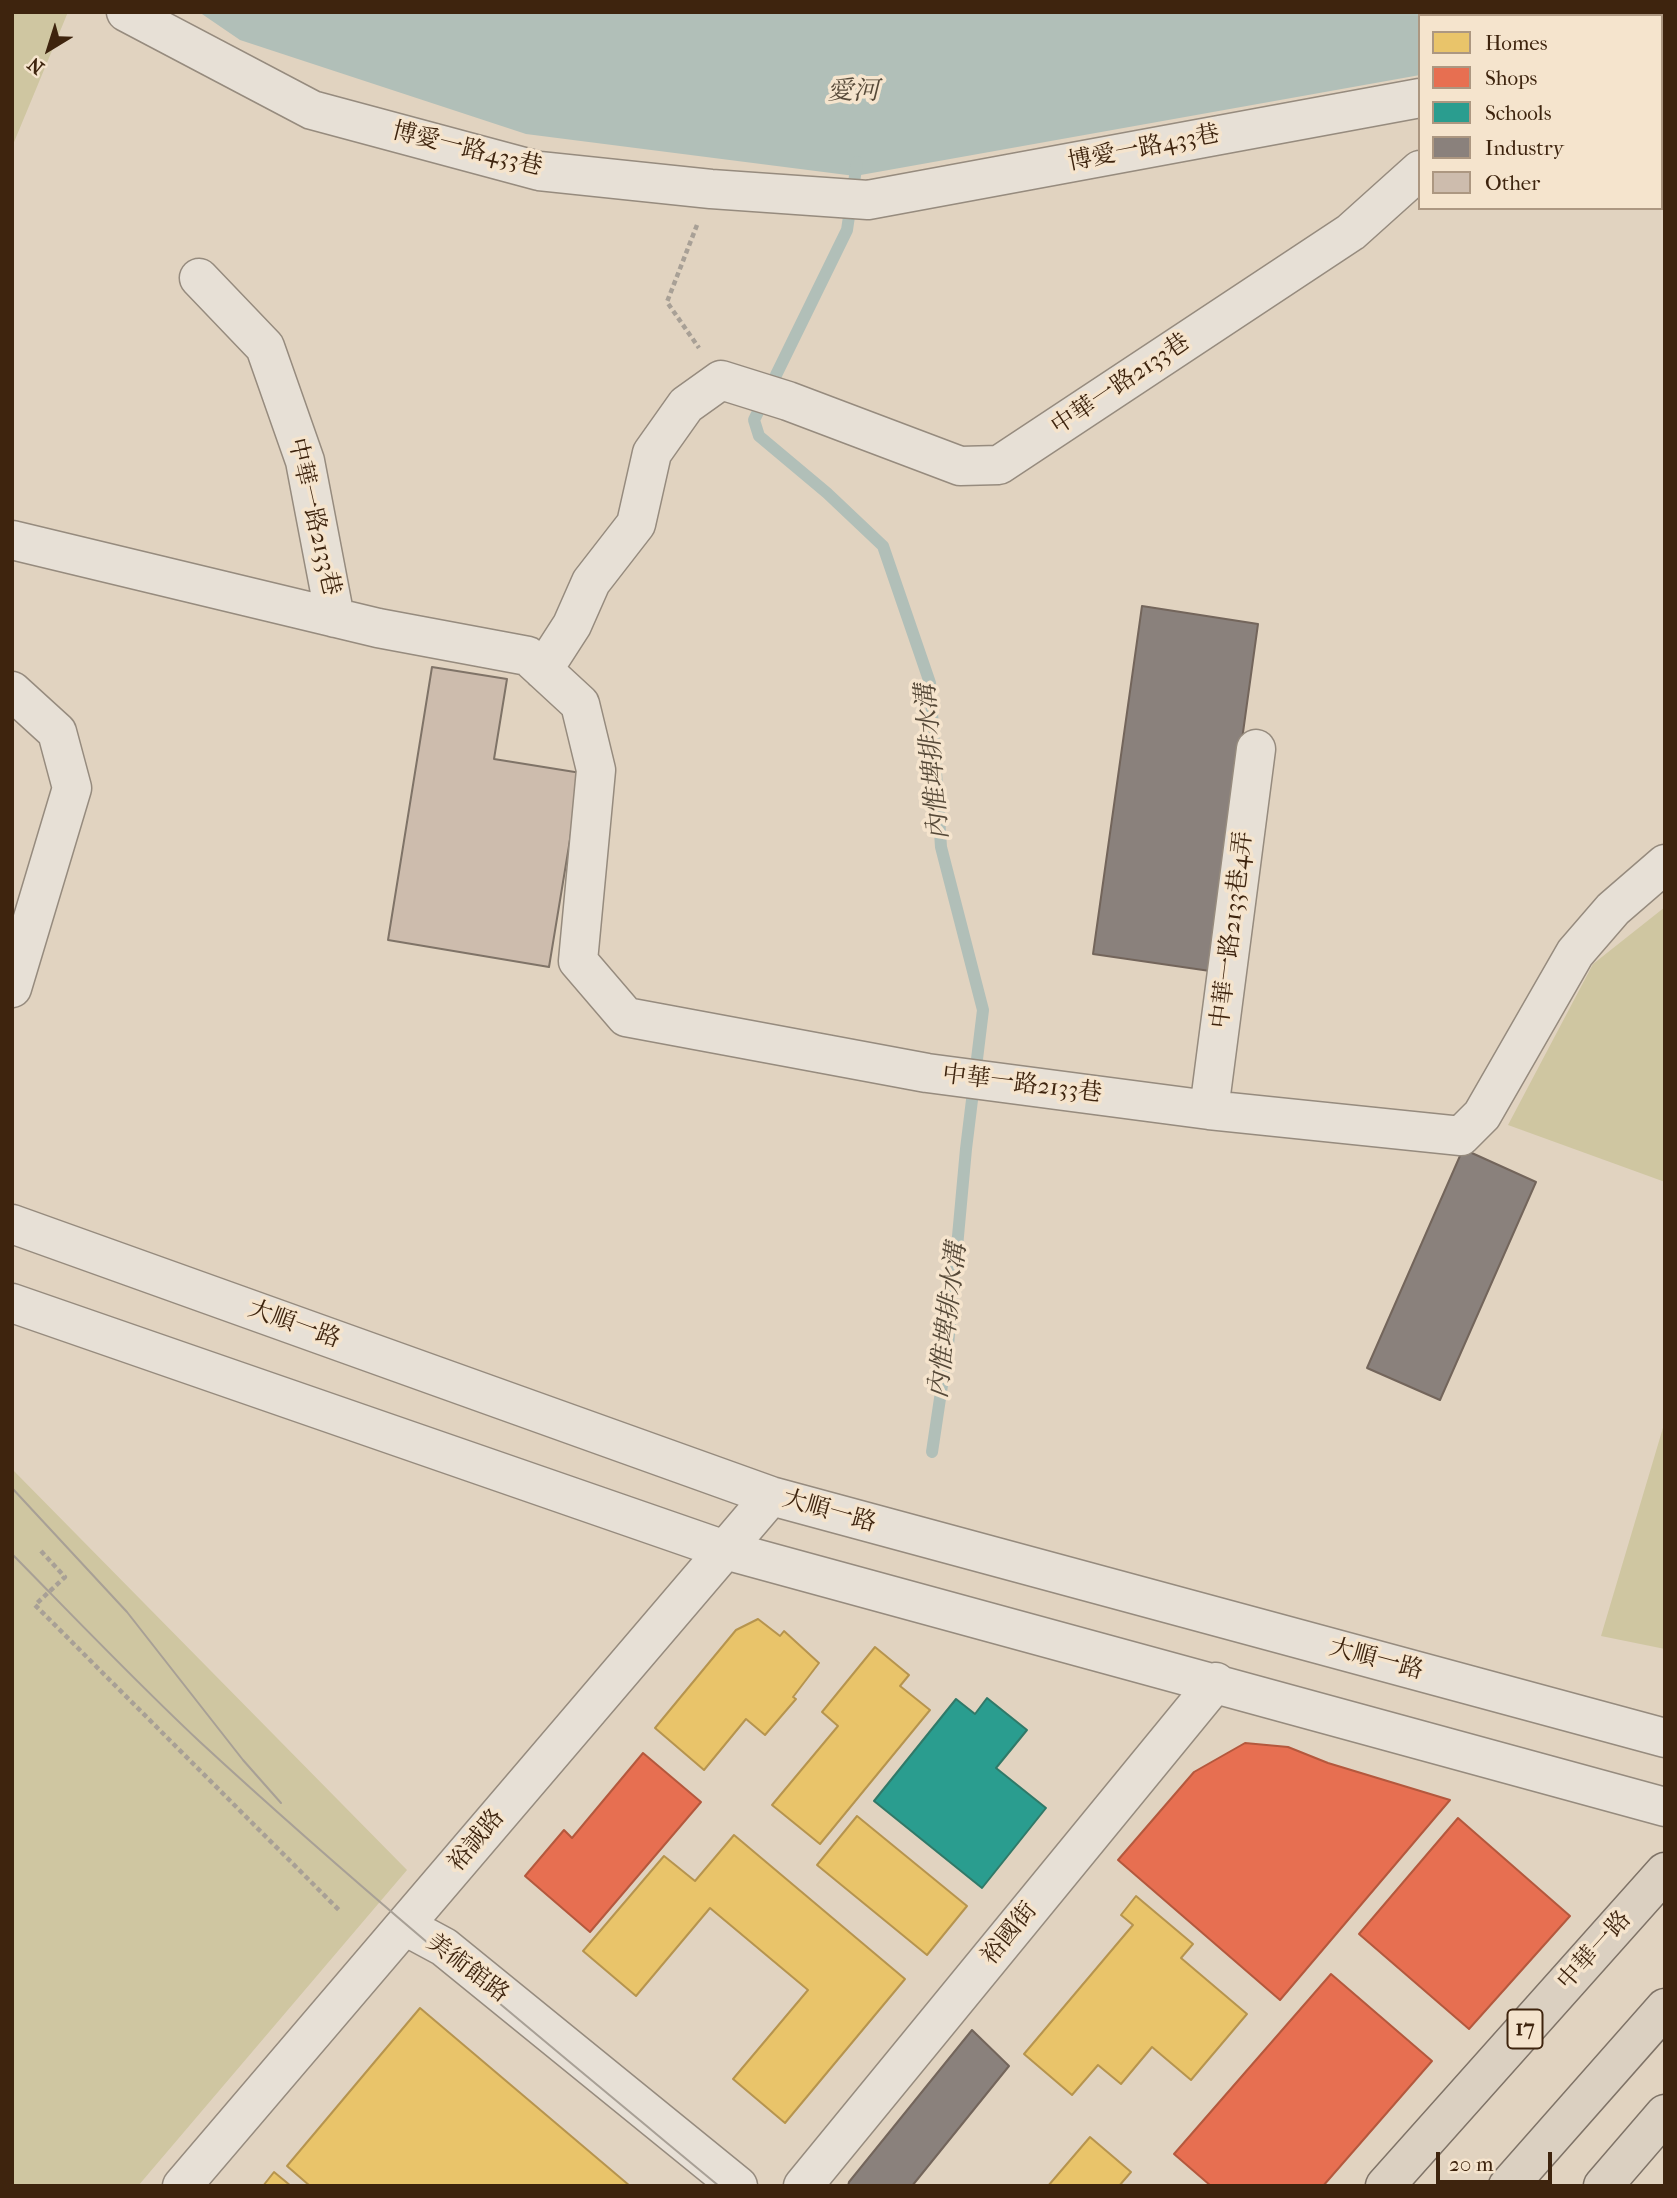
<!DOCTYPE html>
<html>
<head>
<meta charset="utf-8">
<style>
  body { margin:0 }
  #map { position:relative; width:1677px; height:2198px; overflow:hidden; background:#e1d3c0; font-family:"IM FELL French Canon",serif }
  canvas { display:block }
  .frame { position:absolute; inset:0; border:14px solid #3e240e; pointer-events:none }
  .legend { position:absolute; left:1418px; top:14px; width:245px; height:196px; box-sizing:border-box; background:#f5e4cd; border:2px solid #ac9781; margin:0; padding:9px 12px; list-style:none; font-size:21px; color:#3e240e }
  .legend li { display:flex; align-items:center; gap:14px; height:35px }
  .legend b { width:35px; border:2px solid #ac9781 }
  .north { position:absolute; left:14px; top:14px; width:70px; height:70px; -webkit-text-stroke:5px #f5e4cd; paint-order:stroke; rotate:218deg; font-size:19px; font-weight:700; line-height:28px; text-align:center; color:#3e240e }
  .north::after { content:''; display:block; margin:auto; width:24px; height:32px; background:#3e240e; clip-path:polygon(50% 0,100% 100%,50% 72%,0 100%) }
  .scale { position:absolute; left:1436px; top:2152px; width:116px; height:32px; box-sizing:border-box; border:4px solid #3e240e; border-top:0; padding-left:9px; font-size:21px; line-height:24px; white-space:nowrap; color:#3e240e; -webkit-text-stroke:5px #f5e4cd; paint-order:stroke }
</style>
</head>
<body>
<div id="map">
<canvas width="1677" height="2198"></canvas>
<div class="frame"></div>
<ul class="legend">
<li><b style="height:19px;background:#e9c46a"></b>Homes</li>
<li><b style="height:19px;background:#e76f51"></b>Shops</li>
<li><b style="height:19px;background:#2a9d8f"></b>Schools</li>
<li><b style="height:19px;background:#8a817c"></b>Industry</li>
<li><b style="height:19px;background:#cdbcad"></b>Other</li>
</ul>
<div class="north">N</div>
<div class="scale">20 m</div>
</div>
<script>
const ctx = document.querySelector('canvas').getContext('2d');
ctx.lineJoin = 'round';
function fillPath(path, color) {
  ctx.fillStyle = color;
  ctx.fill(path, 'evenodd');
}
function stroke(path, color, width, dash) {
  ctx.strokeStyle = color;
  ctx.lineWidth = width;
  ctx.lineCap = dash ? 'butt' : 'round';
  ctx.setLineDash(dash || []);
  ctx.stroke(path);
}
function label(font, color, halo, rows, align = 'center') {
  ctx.font = font + ' "IM FELL French Canon","Noto Serif TC",serif';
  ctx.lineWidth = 7;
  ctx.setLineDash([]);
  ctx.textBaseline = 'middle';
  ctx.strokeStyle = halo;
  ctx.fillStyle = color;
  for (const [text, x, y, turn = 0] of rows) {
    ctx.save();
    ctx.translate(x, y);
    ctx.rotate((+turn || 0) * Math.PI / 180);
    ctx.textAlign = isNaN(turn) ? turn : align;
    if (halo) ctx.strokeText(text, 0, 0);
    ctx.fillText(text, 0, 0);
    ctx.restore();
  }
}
fillPath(new Path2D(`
  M12,12H68L12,147Z
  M1665,907V1182L1508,1125L1593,964Z
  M1665,1421V1649L1601,1636Z
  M12,1469L407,1870L138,2186H12Z`), '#cfc6a1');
fillPath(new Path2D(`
  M199,12H1665V31L1661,32V16H1420V75L855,176L526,134L240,40Z`), '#b1bfb8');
const homes = new Path2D(`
  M758,1619L780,1636L784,1631L819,1663L793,1697L796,1699L765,1735L746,1719L704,1770L655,1728L736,1630Z
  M875,1647L909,1675L900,1686L930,1710L820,1844L772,1805L838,1726L822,1712Z
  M857,1816L967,1906L927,1955L817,1865Z
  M734,1835L905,1979L785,2123L733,2079L808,1990L710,1908L636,1996L583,1951L664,1856L695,1881Z
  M1136,1896L1193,1944L1181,1958L1247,2014L1191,2080L1152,2047L1121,2084L1098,2065L1072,2095L1024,2054L1133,1925L1121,1915Z
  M420,2008L630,2186H310L287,2166Z
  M1090,2137L1131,2172L1119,2186H1048Z
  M274,2172L291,2186H263Z`);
fillPath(homes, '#e9c46a');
stroke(homes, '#b6944e', 2);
const shops = new Path2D(`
  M1245,1743L1288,1747L1328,1763L1450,1800L1280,2000L1118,1860L1194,1772Z
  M643,1753L701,1802L590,1932L525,1876L564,1830L572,1838Z
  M1458,1818L1570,1916L1469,2029L1359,1934Z
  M1331,1974L1432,2061L1323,2186H1211L1174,2154Z`);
fillPath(shops, '#e76f51');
stroke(shops, '#b4583d', 2);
const schools = new Path2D(`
  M987,1698L1027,1730L996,1768L1046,1808L982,1888L874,1801L956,1699L975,1714Z`);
fillPath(schools, '#2a9d8f');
stroke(schools, '#307968', 2);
const industry = new Path2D(`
  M1142,606L1258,624L1210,971L1093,954Z
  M1463,1149L1536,1182L1440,1400L1367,1368Z
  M972,2030L1009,2066L912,2186H848L849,2182Z`);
fillPath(industry, '#8a817c');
stroke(industry, '#73655b', 2);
stroke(new Path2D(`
  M857,162L847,230L754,420L759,436L827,493L883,546L930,683L941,847L983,1010L966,1149L948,1345L932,1452`), '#b1bfb8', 12);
const building = new Path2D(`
  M432,667L507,679L494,759L581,773L549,967L388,940Z`);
fillPath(building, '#cdbcad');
stroke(building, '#7f7367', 2);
const minor = new Path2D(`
  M126,12L312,110L539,171L711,189L868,200L1420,98
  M1661,59L1665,58
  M199,278L265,347L305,461L335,618
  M12,540L378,628L528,656L580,704L596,770L578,961L626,1017L927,1073L1209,1110L1461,1136L1482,1115L1575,953L1613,909L1665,864
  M543,670L572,625L591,582L636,524L652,453L686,405L721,380L788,401L960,466L999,465L1351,232L1420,170
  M12,691L57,732L72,788L12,988
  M1209,1110L1256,749
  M12,1224L771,1496L1665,1738
  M12,1303L725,1550L1665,1807
  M405,1926L444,1947L738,2186
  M182,2186L771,1496
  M803,2186L1216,1682`);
const major = new Path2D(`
  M1385,2186L1665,1872
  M1508,2186L1665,2008
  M1603,2186L1665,2114`);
stroke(minor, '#968b7e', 41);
stroke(major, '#7f7367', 41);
stroke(new Path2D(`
  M697,225L667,302L699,348
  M41,1551L65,1577L35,1605L339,1910`), '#a8a096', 4.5, [5, 3.5]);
stroke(minor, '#e7e0d6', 38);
stroke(major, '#dbd0c1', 38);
stroke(new Path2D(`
  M12,1488L127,1612L243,1760L281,1803
  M12,1554C74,1617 135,1681 199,1741C367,1896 543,2040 719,2186`), '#a8a096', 2);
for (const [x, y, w] of [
  [1525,2029,35]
]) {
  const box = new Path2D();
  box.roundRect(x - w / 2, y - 19.5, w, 39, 5);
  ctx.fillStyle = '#f5e4cd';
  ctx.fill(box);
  stroke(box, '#3e240e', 2);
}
label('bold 23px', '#3e240e', null, [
  ["17",1525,2029]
]);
label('24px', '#3e240e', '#f5e4cd', [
  ["博愛一路433巷",1144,149,-11],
  ["博愛一路433巷",467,150,14],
  ["中華一路2133巷",1121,385,-34],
  ["中華一路2133巷",313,517,77],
  ["中華一路2133巷4弄",1233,930,-83],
  ["中華一路2133巷",1022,1085,7],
  ["大順一路",294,1325,20],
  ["大順一路",829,1512,16],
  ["大順一路",1376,1660,15],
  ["裕誠路",477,1841,-50],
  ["裕國街",1010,1934,-51],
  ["中華一路",1595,1951,-48],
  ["美術館路",467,1969,37]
]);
label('italic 26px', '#564938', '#f5e4cd', [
  ["愛河",853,93],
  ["內惟埤排水溝",934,762,-95],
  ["內惟埤排水溝",949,1321,-83]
]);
</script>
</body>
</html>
